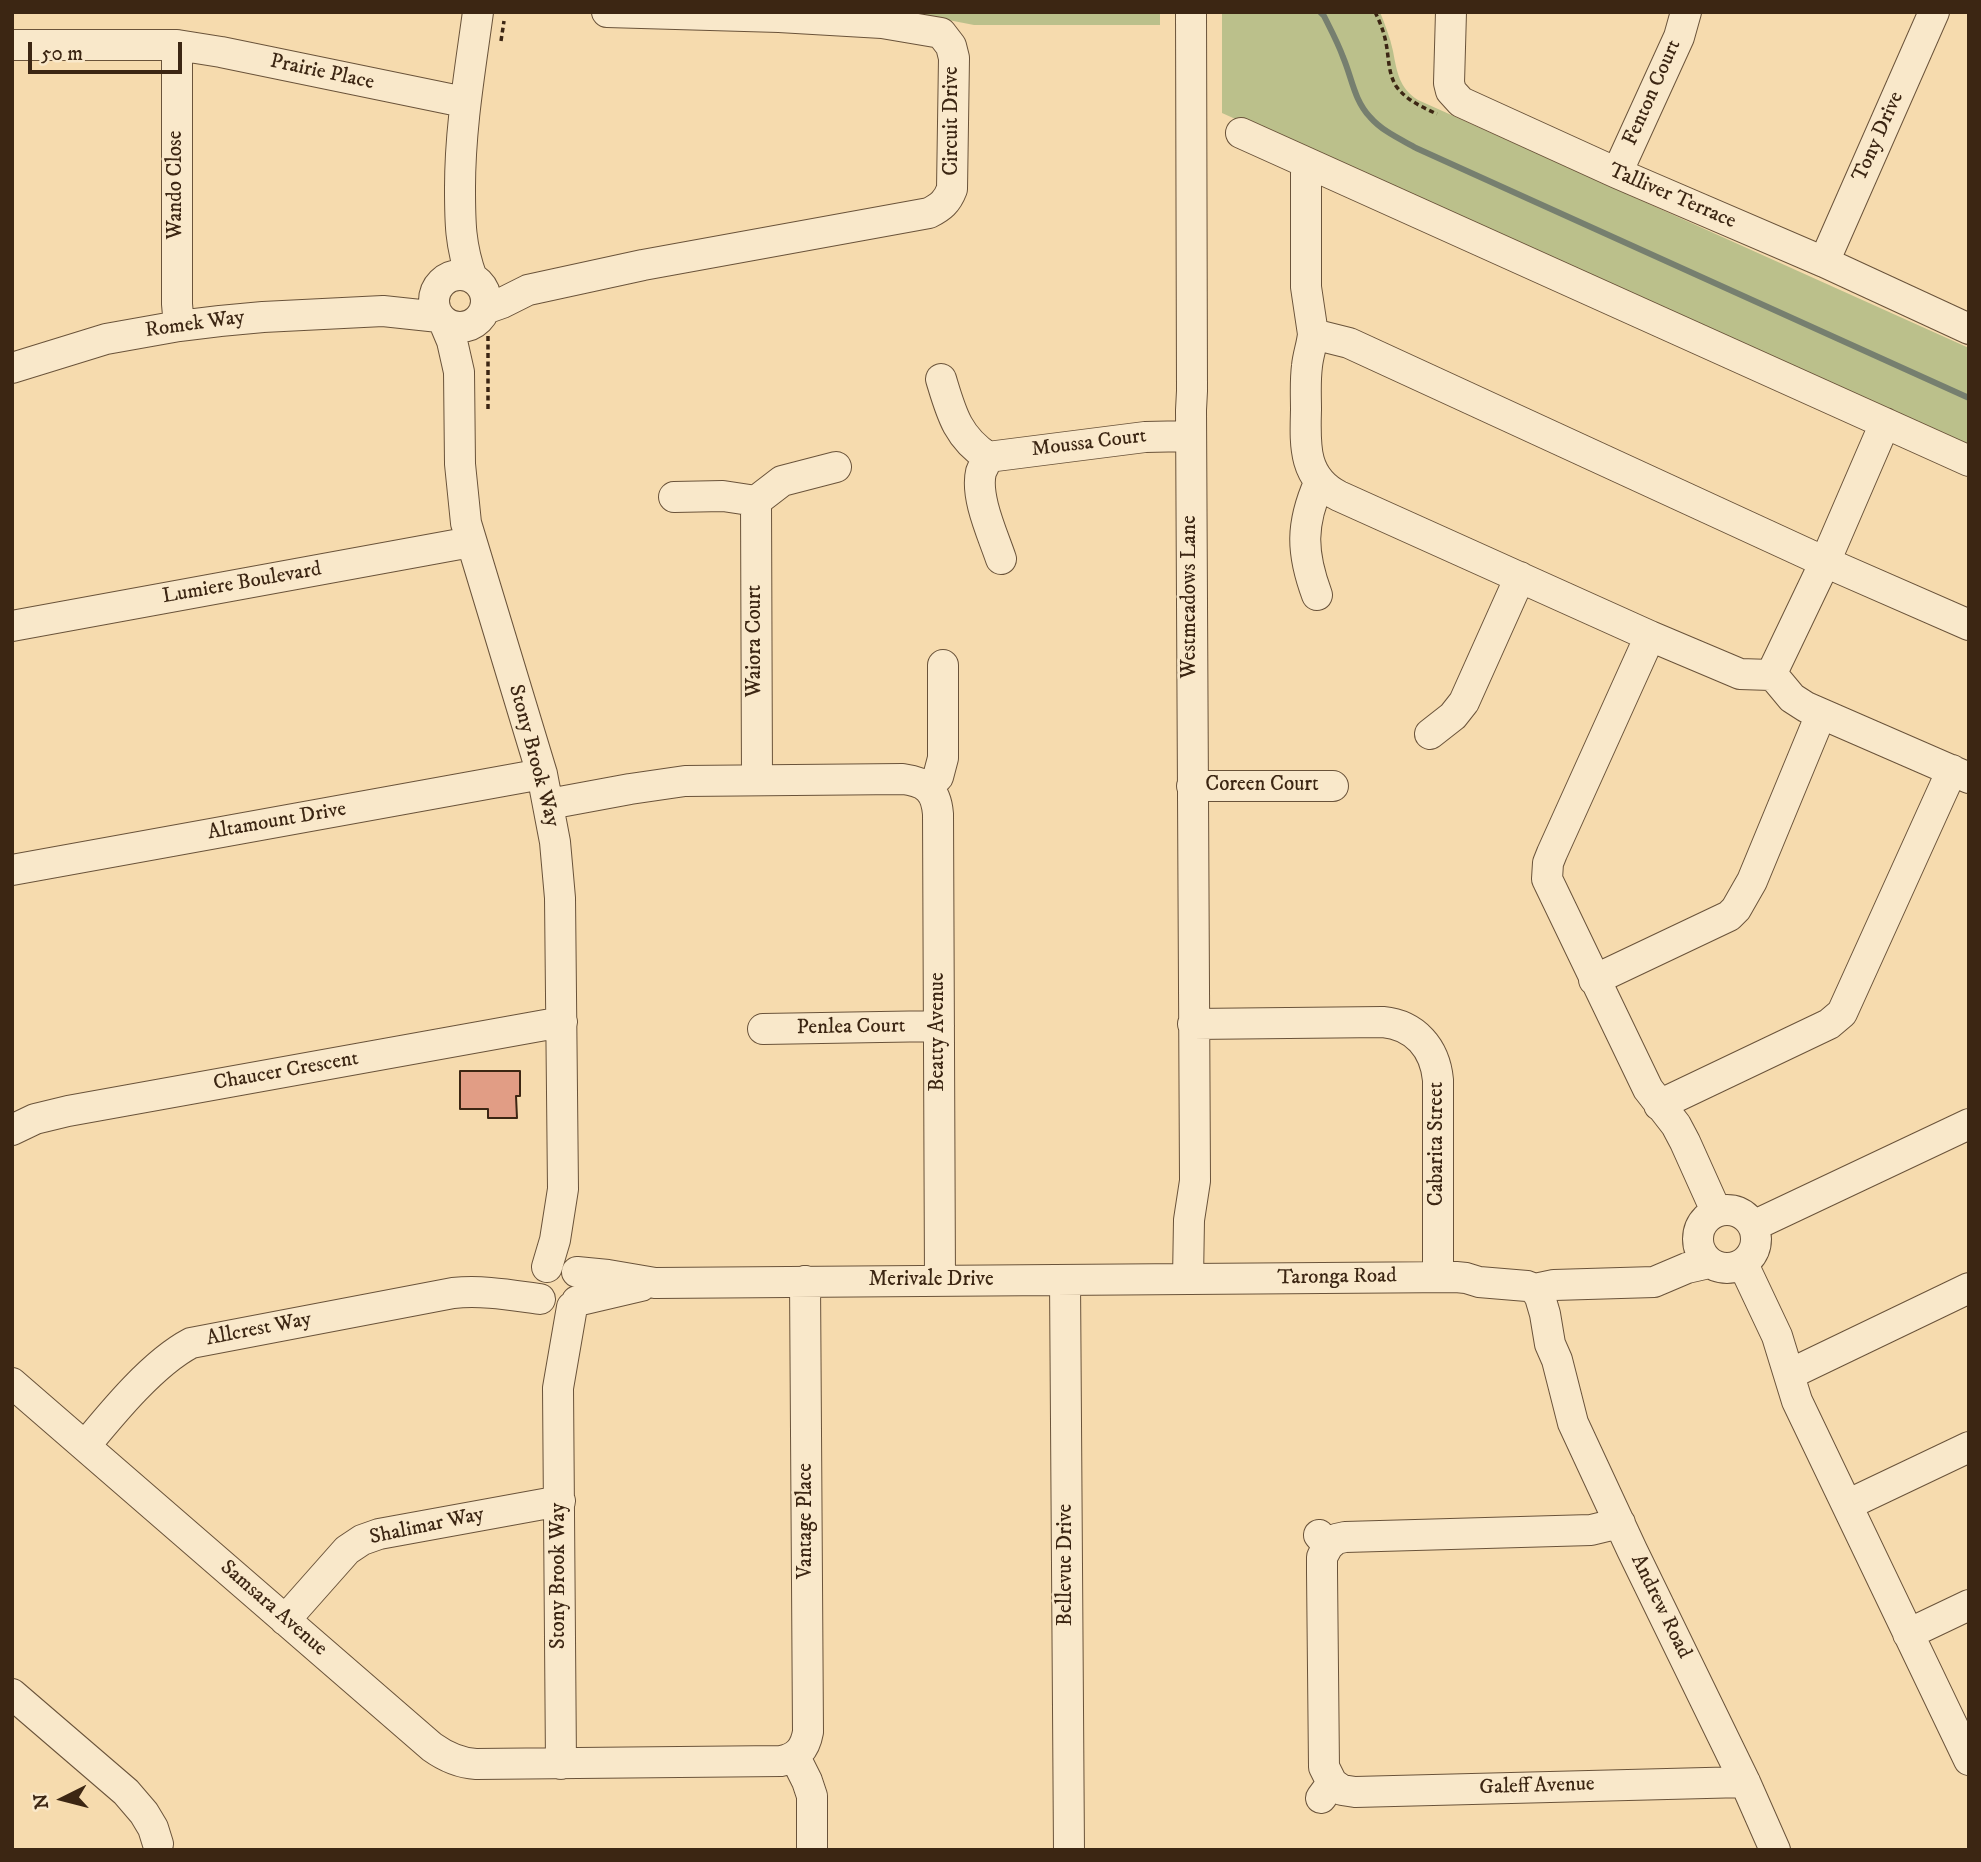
<!DOCTYPE html>
<html>
<head>
<meta charset="utf-8">
<style>
  body { margin:0 }
  #map { position:relative; width:1981px; height:1862px; overflow:hidden; background:#f6dbae; font-family:"IM FELL DW Pica",serif }
  canvas { display:block }
  .frame { position:absolute; inset:0; border:14px solid #3c2613; pointer-events:none }
  .north { position:absolute; left:28px; top:1764px; width:70px; height:70px; -webkit-text-stroke:5px #f9e8ca; paint-order:stroke; rotate:264deg; font-size:19px; font-weight:700; line-height:28px; text-align:center; color:#3c2613 }
  .north::after { content:''; display:block; margin:auto; width:24px; height:32px; background:#3c2613; clip-path:polygon(50% 0,100% 100%,50% 72%,0 100%) }
  .scale { position:absolute; left:28px; top:42px; width:154px; height:32px; box-sizing:border-box; border:4px solid #3c2613; border-top:0; padding-left:9px; font-size:21px; line-height:24px; white-space:nowrap; color:#3c2613; -webkit-text-stroke:5px #f9e8ca; paint-order:stroke }
</style>
</head>
<body>
<div id="map">
<canvas width="1981" height="1862"></canvas>
<div class="frame"></div>
<div class="north">N</div>
<div class="scale">50 m</div>
</div>
<script>
const ctx = document.querySelector('canvas').getContext('2d');
ctx.lineJoin = 'round';
function fillPath(path, color) {
  ctx.fillStyle = color;
  ctx.fill(path, 'evenodd');
}
function stroke(path, color, width, dash) {
  ctx.strokeStyle = color;
  ctx.lineWidth = width;
  ctx.lineCap = dash ? 'butt' : 'round';
  ctx.setLineDash(dash || []);
  ctx.stroke(path);
}
function label(font, color, halo, rows, align = 'center') {
  ctx.font = font + ' "IM FELL DW Pica",serif';
  ctx.lineWidth = 5;
  ctx.setLineDash([]);
  ctx.textBaseline = 'middle';
  ctx.strokeStyle = halo;
  ctx.fillStyle = color;
  for (const [text, x, y, turn = 0] of rows) {
    ctx.save();
    ctx.translate(x, y);
    ctx.rotate((+turn || 0) * Math.PI / 180);
    ctx.textAlign = isNaN(turn) ? turn : align;
    if (halo) ctx.strokeText(text, 0, 0);
    ctx.fillText(text, 0, 0);
    ctx.restore();
  }
}
fillPath(new Path2D(`
  M882,12H1160V25H974L938,18Z
  M1222,12H1380C1385,25 1390,37 1393,51C1397,72 1399,88 1418,100L1969,348V449L1222,113Z`), '#bbc08b');
stroke(new Path2D(`
  M1320,12L1324,16C1331,30 1338,43 1343,57C1352,78 1354,100 1370,117C1382,131 1400,139 1416,148L1969,398`), '#767f6f', 6);
const building = new Path2D(`
  M460,1071H520V1096H516L517,1118H488V1109H460Z`);
fillPath(building, '#e19d85');
stroke(building, '#3c2613', 2);
const minor = new Path2D(`
  M1451,12L1449,83L1451,91L1461,102L1617,173L1824,262L1969,329
  M12,45H177L221,52L464,102
  M177,45V304L179,326
  M1241,133L1969,461
  M1306,163V287L1313,334
  M1617,173L1679,37L1686,12
  M1824,262L1934,12
  M434 301a26 26 0 1 1 52 0a26 26 0 1 1-52 0Z
  M472,278C460,246 460,221 460,188C460,128 470,71 478,12
  M485,309L502,303L528,290L643,265L929,213C941,207 947,202 952,189L954,58L951,46L941,33L882,23L779,17L607,12
  M444,322L452,341L459,372L460,464L466,523L542,774L555,842L560,898L563,1189L555,1240L547,1267
  M12,368L106,339L179,326L220,321L263,317L383,311L439,317
  M941,379C951,412 957,437 988,457C986,462 983,467 981,472C975,497 993,535 1001,559
  M988,457L1145,437L1191,436
  M674,497L723,496L756,501L782,481L836,467
  M756,501L757,780
  M1317,595C1301,552 1301,524 1319,483
  M12,626L471,542
  M1650,636L1339,496C1303,478 1305,445 1306,410C1306,396 1305,381 1307,366C1308,355 1312,345 1313,334L1349,343L1825,562L1969,625
  M1771,675L1825,562L1885,423
  M1430,734L1453,716L1464,702L1520,577
  M1192,786H1333
  M927,787L938,777L943,758V665
  M549,804L630,789L685,781L903,779C926,782 936,790 938,814L940,1281
  M12,870L542,774
  M1594,980L1729,916L1736,909L1752,881L1821,714
  M1193,1024L1383,1022C1415,1025 1435,1048 1438,1080V1277
  M763,1029L939,1026
  M1659,1105L1829,1024L1842,1013L1952,770
  M12,1130L35,1119L68,1111L562,1022
  M1698 1239a29 29 0 1 1 58 0a29 29 0 1 1-58 0Z
  M1716,1211L1685,1142L1676,1125L1648,1089L1547,879L1548,863L1552,853L1650,636L1740,674L1771,675L1777,680L1792,698L1806,707L1969,778
  M1753,1226L1969,1124
  M1743,1264L1777,1336L1797,1401L1969,1760
  M577,1272L608,1275L655,1283L1456,1277L1466,1278L1479,1282L1527,1286L1535,1289L1554,1285L1654,1282L1687,1268L1709,1263
  M1188,1279L1189,1220L1195,1181L1191,410L1192,391L1191,12
  M1065,1280L1069,1850
  M1535,1289L1540,1297L1545,1314L1550,1344L1557,1360L1573,1423L1632,1550L1745,1782L1775,1850
  M577,1301L641,1286
  M1790,1374L1969,1288
  M12,1383L432,1747C446,1757 459,1763 476,1764L781,1761C797,1758 805,1749 808,1732L805,1281
  M85,1446C113,1412 153,1363 191,1343L453,1293C483,1290 510,1295 540,1299
  M1847,1505L1969,1447
  M1319,1535L1328,1546L1322,1557V1572L1324,1767L1332,1783L1321,1798
  M1328,1546L1336,1539L1345,1537L1591,1530L1620,1523
  M285,1620L347,1550L362,1540L379,1534L560,1501
  M1908,1634L1969,1605
  M12,1694L126,1792L144,1813L153,1828L158,1844
  M795,1757L807,1781L812,1796V1848
  M561,1764L558,1388L572,1307
  M1332,1783L1342,1790L1355,1792L1745,1782`);
stroke(minor, '#6a533a', 32);
stroke(new Path2D(`
  M1375,12C1380,22 1384,32 1386,43C1389,58 1388,73 1396,86C1406,100 1422,107 1437,114
  M501,41L504,21
  M488,409V333`), '#3c2613', 3.5, [5, 3.5]);
stroke(minor, '#f9e8ca', 30);
label('21px', '#3c2613', '#f9e8ca', [
  ["Prairie Place",322,73,12],
  ["Fenton Court",1653,93,-66],
  ["Circuit Drive",953,121,-90],
  ["Tony Drive",1879,137,-66],
  ["Wando Close",177,185,-90],
  ["Talliver Terrace",1672,197,23],
  ["Romek Way",195,325,-8],
  ["Moussa Court",1089,444,-7],
  ["Lumiere Boulevard",242,584,-10],
  ["Westmeadows Lane",1191,597,-90],
  ["Waiora Court",756,641,-90],
  ["Stony Brook Way",533,756,75],
  ["Coreen Court",1262,786],
  ["Altamount Drive",277,822,-10],
  ["Penlea Court",851,1028,-1],
  ["Beatty Avenue",939,1032,-90],
  ["Chaucer Crescent",286,1072,-10],
  ["Cabarita Street",1438,1144,-90],
  ["Taronga Road",1337,1278,-1],
  ["Merivale Drive",931,1281],
  ["Allcrest Way",259,1330,-11],
  ["Vantage Place",807,1521,-90],
  ["Shalimar Way",427,1527,-12],
  ["Bellevue Drive",1067,1565,-90],
  ["Stony Brook Way",560,1576,-90],
  ["Andrew Road",1660,1607,64],
  ["Samsara Avenue",273,1609,41],
  ["Galeff Avenue",1537,1787,-2]
]);
</script>
</body>
</html>
